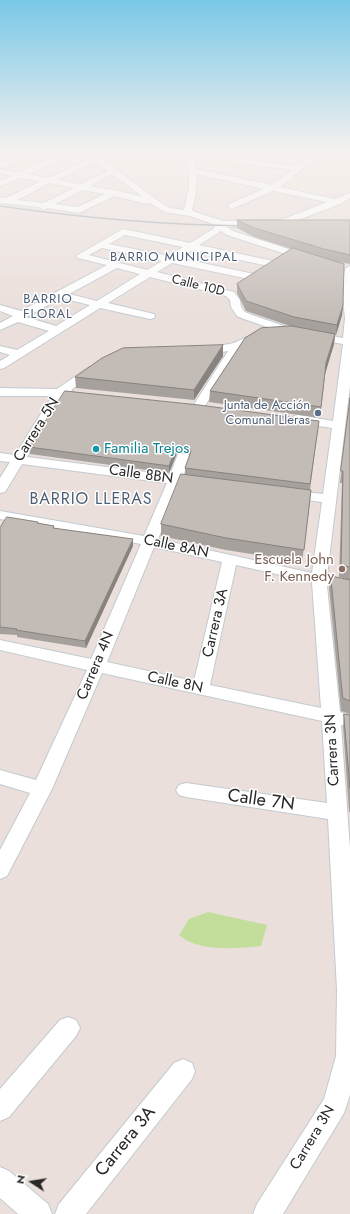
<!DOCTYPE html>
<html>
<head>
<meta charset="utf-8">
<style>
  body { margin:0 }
  #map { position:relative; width:350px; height:1214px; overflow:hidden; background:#eadfdb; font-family:Jost,sans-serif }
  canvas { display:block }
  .north { position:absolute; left:12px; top:1162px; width:40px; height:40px; -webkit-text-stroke:3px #fff; paint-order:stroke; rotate:282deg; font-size:11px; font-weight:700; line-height:16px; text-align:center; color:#282828 }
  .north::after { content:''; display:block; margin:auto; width:14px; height:18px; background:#282828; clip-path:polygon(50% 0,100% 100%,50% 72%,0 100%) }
</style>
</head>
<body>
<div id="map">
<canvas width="350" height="1214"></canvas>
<div class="north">N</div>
</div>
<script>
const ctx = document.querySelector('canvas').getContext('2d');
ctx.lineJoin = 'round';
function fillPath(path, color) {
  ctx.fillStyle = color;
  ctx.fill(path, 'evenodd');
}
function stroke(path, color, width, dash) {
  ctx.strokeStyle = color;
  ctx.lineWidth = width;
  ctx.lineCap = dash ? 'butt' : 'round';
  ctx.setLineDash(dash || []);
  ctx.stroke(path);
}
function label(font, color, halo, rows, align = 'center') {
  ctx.font = font + ' Jost,sans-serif';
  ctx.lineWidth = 3;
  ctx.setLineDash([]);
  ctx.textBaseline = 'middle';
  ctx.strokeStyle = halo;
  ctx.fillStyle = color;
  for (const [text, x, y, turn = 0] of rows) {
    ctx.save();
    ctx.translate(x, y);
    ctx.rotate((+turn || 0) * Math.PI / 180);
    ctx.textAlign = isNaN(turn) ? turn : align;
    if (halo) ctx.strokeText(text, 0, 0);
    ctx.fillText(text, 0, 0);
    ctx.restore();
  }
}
fillPath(new Path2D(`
  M208,912L267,925L261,946C236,948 200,953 179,935L189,919Z`), '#c3dd9b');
const minor = new Path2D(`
  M26,152H50L66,154V158L29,174L48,178L92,158L85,152H93L161,203L170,208L184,210L189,186L188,160H194L197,169L272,185L292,170L185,156L184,154L188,152L297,166L315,152H323L280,187L335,199L350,193V198L340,204L282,226L227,227L233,231L310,256L312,258L310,260H304L227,235L221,231L199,245L273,261L278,264L273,267L193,250L179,258L254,274L259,277L254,280L172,263L157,272L234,292L240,300L241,307L245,312L252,315L293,329L343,338L345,318L342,289L345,269L350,266V386L327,576L350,581V591L327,586L340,712L350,715V727L341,725L350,849V1095L344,1113L283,1214H253L257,1204L324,1099L336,1056L337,990L328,819L186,797L179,795L176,790L179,785L186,783L327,803L322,721L102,673L52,789L7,876L0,879V850L30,793L0,784V770L36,780L87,670L0,650V640L91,659L141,544L0,519V511L144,536L167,483L22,464L5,492L0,493V478L10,462L0,461V453L15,455L52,396H0V388L57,389L89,367H97L99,369L97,371L71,390L75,393L73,396L64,397L27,457L170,475L178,454H188L190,457L183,477L190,478L192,481L190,484H180L158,539L312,573L322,502L289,498L284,497L282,494L284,491L289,490L323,494L332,428L298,423L294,422L292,419L294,416L298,415L333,421L343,344L287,334L244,319L237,316L231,307L230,300L226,296L150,277L108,303L154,314L155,316L154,318L150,319L100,308L4,368L0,369V361L10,355L0,352V346L17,350L49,331L18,322L0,330V323L13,316L0,311V305L21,311L107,265L78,258L76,256L121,230L124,229L190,243L213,229L216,225L190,216L165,212L150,203L147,204L114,196L79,213L47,208L43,210L39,207L0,203V197L6,198L41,181L21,178L0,186V181L12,176L0,173V169L19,172L54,157L34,154L0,168V163ZM95,161L108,171L81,184L57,180ZM112,174L143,197L115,190H112L90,186ZM197,174L264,189L229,204L228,206L232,209L273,191L327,202L281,220L223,221L195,212L192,210L196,192ZM50,183L74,188L44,203L17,200ZM83,190L105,194L78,207L55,204ZM125,235L183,247L169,256L109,244ZM102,248L162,261L147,270L89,255ZM117,268L140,274L97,301L69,294ZM61,298L90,305L56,326L26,317ZM154,547L222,562L194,681L107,662ZM236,565L312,582L321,708L210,685Z
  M325,152H350V156L329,154Z
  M260,331L265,334L264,336L241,348L203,409H195L193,406L228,351L202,355L198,354L196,352L198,350L234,343Z
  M68,1017L76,1020L80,1028L76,1036L9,1117L0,1121V1089L60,1020Z
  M183,1059L192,1063L195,1071L192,1079L86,1214H55L59,1204L174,1063Z
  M0,1167L9,1171L48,1204L52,1214H18L0,1198Z`);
stroke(minor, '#c3cad1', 2);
fillPath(minor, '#fff');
stroke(new Path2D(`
  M0,206C82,218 165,225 248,226`), '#9ea6b1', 1.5);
fillPath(new Path2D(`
  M237,220H350V264L339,262L343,305L342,315L336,335H335L334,344L325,374L320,418L209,402L210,391L290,326L246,311L237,293V284L292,249L254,237L237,228Z
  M223,345V356L194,400L76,388L75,377Z
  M350,398V580L339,577L342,483H340Z
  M318,428L310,490H311L310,502L302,562L226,550L161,536V524L185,475V468L190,455L188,452L177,453L169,473L30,454L29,447Z
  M38,522L39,524L54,526V528L133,546L86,648L17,637V635L0,634V528Z
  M331,576L350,580V714L341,711L329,588Z
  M344,714L350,715V812H349L343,727Z`), '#a7a19d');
fillPath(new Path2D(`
  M343,305L342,315L336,335L337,325Z
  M335,334L334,344L325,374L320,418L326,363Z
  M223,345V356L194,400V390Z
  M177,446V453L169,473V466Z
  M133,539V546L86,648L85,641Z`), '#88837f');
const building = new Path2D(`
  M237,220H350V255L324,249L254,228Z
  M293,248L344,264L343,305L337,325L294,317L246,301L237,284Z
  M292,326L335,334L326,363L321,407L210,391L245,338L261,328Z
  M223,345L194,390L75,377L102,358L123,348Z
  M65,391L199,405L319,421L310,484L185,468L191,451L188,446H177L169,466L29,447Z
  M350,398V567L341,565L343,471H341Z
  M181,474L311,490L304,550L226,538L161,524Z
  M7,517L38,522L37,523L54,526L53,528L133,539L85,641L16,630L17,629L0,627V528Z
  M331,576L350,580V701L343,698Z
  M344,714L350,715V788Z`);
fillPath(building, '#c2bbb6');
stroke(building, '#88837f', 1);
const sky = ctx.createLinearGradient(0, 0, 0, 322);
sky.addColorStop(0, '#79c8e7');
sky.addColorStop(0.47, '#f6f1ef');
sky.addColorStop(1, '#f6f1ef00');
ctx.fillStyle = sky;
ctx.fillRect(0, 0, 350, 322);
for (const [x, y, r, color] of [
  [318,413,4,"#5c6f8a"],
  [96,449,4,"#0f9aa8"],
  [342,569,4,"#8d6e63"]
]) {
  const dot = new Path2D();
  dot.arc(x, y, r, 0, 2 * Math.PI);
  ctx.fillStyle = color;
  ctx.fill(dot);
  stroke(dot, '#fff', 1.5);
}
ctx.letterSpacing = '1px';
label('13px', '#4c5e75', '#fff', [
  ["BARRIO MUNICIPAL",174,258],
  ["BARRIO",48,300],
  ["FLORAL",48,315]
]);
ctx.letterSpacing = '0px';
label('13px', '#282828', '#fff', [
  ["Calle 10D",198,286,14]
]);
label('13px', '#4e5e75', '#fff', [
  ["Junta de Acción",310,406],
  ["Comunal Lleras",310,421]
], 'right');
label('15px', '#282828', '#fff', [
  ["Carrera 5N",37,430,-58],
  ["Calle 8BN",141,475,8],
  ["Calle 8AN",176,547,12],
  ["Carrera 3A",216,623,-77],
  ["Carrera 4N",96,666,-67],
  ["Calle 8N",175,683,12],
  ["Carrera 3N",333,750,-93],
  ["Carrera 3N",313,1138,-59]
]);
label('15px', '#0d838f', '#fff', [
  ["Familia Trejos",104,449]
], 'left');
label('15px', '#785e54', '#fff', [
  ["Escuela John",334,560],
  ["F. Kennedy",334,577]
], 'right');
ctx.letterSpacing = '1px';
label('16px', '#4c5e75', '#fff', [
  ["BARRIO LLERAS",91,500]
]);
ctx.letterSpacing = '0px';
label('18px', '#282828', '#fff', [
  ["Calle 7N",261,801,8],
  ["Carrera 3A",126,1142,-51]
]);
</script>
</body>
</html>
